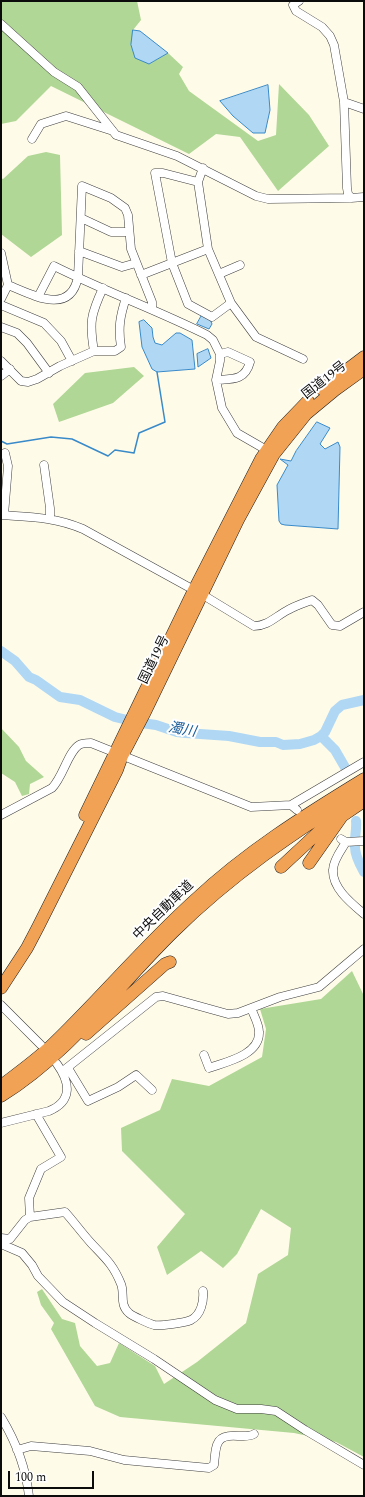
<!DOCTYPE html>
<html>
<head>
<meta charset="utf-8">
<style>
  body { margin:0 }
  #map { position:relative; width:365px; height:1497px; overflow:hidden; background:#fffbe9; font-family:Spectral,serif }
  canvas { display:block }
  .frame { position:absolute; inset:0; border:2px solid #0b0b0b; pointer-events:none }
  .scale { position:absolute; left:8px; top:1471px; width:86px; height:18px; box-sizing:border-box; border:2px solid #0b0b0b; border-top:0; padding-left:5px; font-size:12px; line-height:14px; white-space:nowrap; color:#0b0b0b; -webkit-text-stroke:3px #fff; paint-order:stroke }
</style>
</head>
<body>
<div id="map">
<canvas width="365" height="1497"></canvas>
<div class="frame"></div>
<div class="scale">100 m</div>
</div>
<script>
const ctx = document.querySelector('canvas').getContext('2d');
ctx.lineJoin = 'round';
function fillPath(path, color) {
  ctx.fillStyle = color;
  ctx.fill(path, 'evenodd');
}
function stroke(path, color, width, dash) {
  ctx.strokeStyle = color;
  ctx.lineWidth = width;
  ctx.lineCap = dash ? 'butt' : 'round';
  ctx.setLineDash(dash || []);
  ctx.stroke(path);
}
function label(font, color, halo, rows, align = 'center') {
  ctx.font = font + ' Spectral,"Noto Sans JP",serif';
  ctx.lineWidth = 4;
  ctx.setLineDash([]);
  ctx.textBaseline = 'middle';
  ctx.strokeStyle = halo;
  ctx.fillStyle = color;
  for (const [text, x, y, turn = 0] of rows) {
    ctx.save();
    ctx.translate(x, y);
    ctx.rotate((+turn || 0) * Math.PI / 180);
    ctx.textAlign = isNaN(turn) ? turn : align;
    if (halo) ctx.strokeText(text, 0, 0);
    ctx.fillText(text, 0, 0);
    ctx.restore();
  }
}
fillPath(new Path2D(`
  M1,1H137L141,20L133,30L149,64L168,53L183,67L179,74L189,91L258,141L276,135L279,84L309,115L329,146L278,191L240,137L216,134L189,154L51,86L16,121L1,124Z
  M46,152L60,155L62,235L31,257L1,234V178L3,179L28,156Z
  M134,367L144,376L113,403L59,422L53,404L85,373Z
  M1,728L19,747L26,761L44,777L30,784L29,794L22,796L15,782L1,773Z
  M352,971L364,996V1457L336,1442L294,1433L120,1417L95,1406L51,1329L54,1323L41,1305L37,1292L42,1289L62,1319L75,1323L80,1346L97,1366L110,1363L119,1343L155,1366L164,1384L197,1362L246,1323L258,1274L288,1255L291,1228L261,1209L237,1254L223,1268L201,1251L167,1275L157,1247L185,1214L122,1151L121,1128L160,1110L172,1079L209,1086L262,1057L266,1029L260,1009L321,999Z`), '#b0d795');
const water = new Path2D(`
  M133,30L140,31L168,53L149,64L135,58L131,45Z
  M268,85L270,110L265,133H253L233,116L220,101Z
  M202,315L210,319L212,324L209,329L197,324Z
  M144,320L152,328L153,337L155,343L162,345L176,333H180L192,340L195,369L157,372L152,369L142,347L139,322Z
  M208,349L211,358L198,367L197,354Z
  M317,422L330,428L320,444L325,449L338,442L340,447L338,529L285,525L281,524L279,521L277,485L288,465L280,459L291,461L296,451Z`);
fillPath(water, '#b0d8f4');
stroke(water, '#398ac9', 1);
stroke(new Path2D(`
  M1,441L7,444L51,437L72,439L108,456L115,450L134,453L139,433L165,422L157,372`), '#398ac9', 1.5);
stroke(new Path2D(`
  M1,651L15,661L29,677L36,680L60,697L80,700L115,717L135,722L156,725L177,732L186,733L229,736L260,742H276L283,745L300,744L314,740L321,736L325,732L335,711L342,705L364,700
  M321,736L335,750L346,769
  M356,821C357,830 354,838 355,847C355,855 360,865 364,872`), '#b0d8f4', 10);
const minor = new Path2D(`
  M299,1L293,5L296,11L322,27L330,36L334,45L344,102L347,188L348,194L351,198
  M1,24L54,72L78,87L116,135L177,156L256,196L268,199L351,198L364,197
  M344,102L364,109
  M32,139L41,124L66,116L113,131
  M198,182L163,173H155L172,263L188,304L212,317L231,303L208,249
  M81,218L111,232H129
  M79,251L122,267L136,263
  M1,253L8,285L1,299
  M219,274L240,265
  M141,275L208,249L198,182L203,168
  M8,285C31,294 70,317 78,277L82,186L111,198L125,208L128,215L131,249L152,302V309
  M38,297L54,266C104,291 157,310 207,335L213,340L220,354V361L216,380L222,408L237,433L270,452
  M231,303L256,337L303,359
  M1,305L44,323L61,341L72,361
  M1,327L17,333L27,343L49,373
  M94,351C89,322 91,314 103,288
  M1,361L21,381L28,382L37,379L60,366L94,351H115L121,347C118,328 120,316 126,298
  M1,376L10,369
  M216,380C232,379 245,381 250,362L228,352L220,354
  M44,465L50,508V518
  M1,515C31,517 55,517 83,529L203,595L254,626C268,626 276,616 288,610C295,606 304,603 312,600L318,605L332,625L340,626L364,612
  M4,515L8,466L5,453
  M291,805L364,762
  M1,815L52,788C63,777 68,752 79,745C82,743 87,743 91,743L251,807L291,805L297,810
  M341,839L346,842L364,841
  M346,842C342,849 333,860 333,870C332,888 351,903 364,914
  M1,1005L41,1045
  M204,1055L209,1068C226,1062 260,1055 259,1032C259,1024 254,1016 251,1008
  M68,1068L88,1101L118,1087L136,1075L152,1090
  M63,1071L156,997L163,996L228,1014L238,1013L280,997L319,987L364,949
  M1,1123L49,1111C73,1101 70,1082 57,1064
  M30,1217L29,1198L41,1169L61,1157L36,1114
  M1,1238L10,1239L25,1220L30,1217L65,1212C74,1222 82,1233 91,1243C105,1258 113,1264 121,1284C125,1294 119,1304 129,1313C132,1316 150,1324 154,1325C161,1326 184,1323 191,1320C201,1315 204,1301 203,1291
  M1,1244L22,1253L32,1265L38,1276L63,1302L95,1323L154,1359L215,1400L237,1409H261L276,1411L305,1430L364,1465
  M1,1417C15,1440 26,1469 29,1496
  M17,1450L31,1446L90,1451L124,1460L209,1468L214,1465C216,1445 215,1434 238,1436C244,1436 249,1437 254,1434`);
const highway = new Path2D(`
  M322,389L364,357
  M85,815L194,590L261,459L283,427L308,401
  M309,863L342,816L364,801
  M281,867L323,828L337,819
  M1,988L27,948L38,927L117,770L122,756L145,712L238,520L274,454L306,414L335,390L364,369
  M86,1034L165,964L170,962
  M1,1086C18,1073 35,1061 51,1046C100,999 144,946 195,900C246,852 305,815 364,779
  M1,1096C69,1054 117,987 173,932C231,875 295,831 364,789`);
stroke(minor, '#3e3e3e', 9);
stroke(highway, '#1c1c1c', 13);
stroke(minor, '#fff', 8);
stroke(highway, '#f1a255', 12);
label('13px', '#0b0b0b', '#fff', [
  ["国道19号",325,381,-38],
  ["国道19号",155,660,-64],
  ["中央自動車道",164,911,-44]
]);
label('italic 14px', '#185c98', '#fff', [
  ["濁川",182,731,10]
]);
</script>
</body>
</html>
